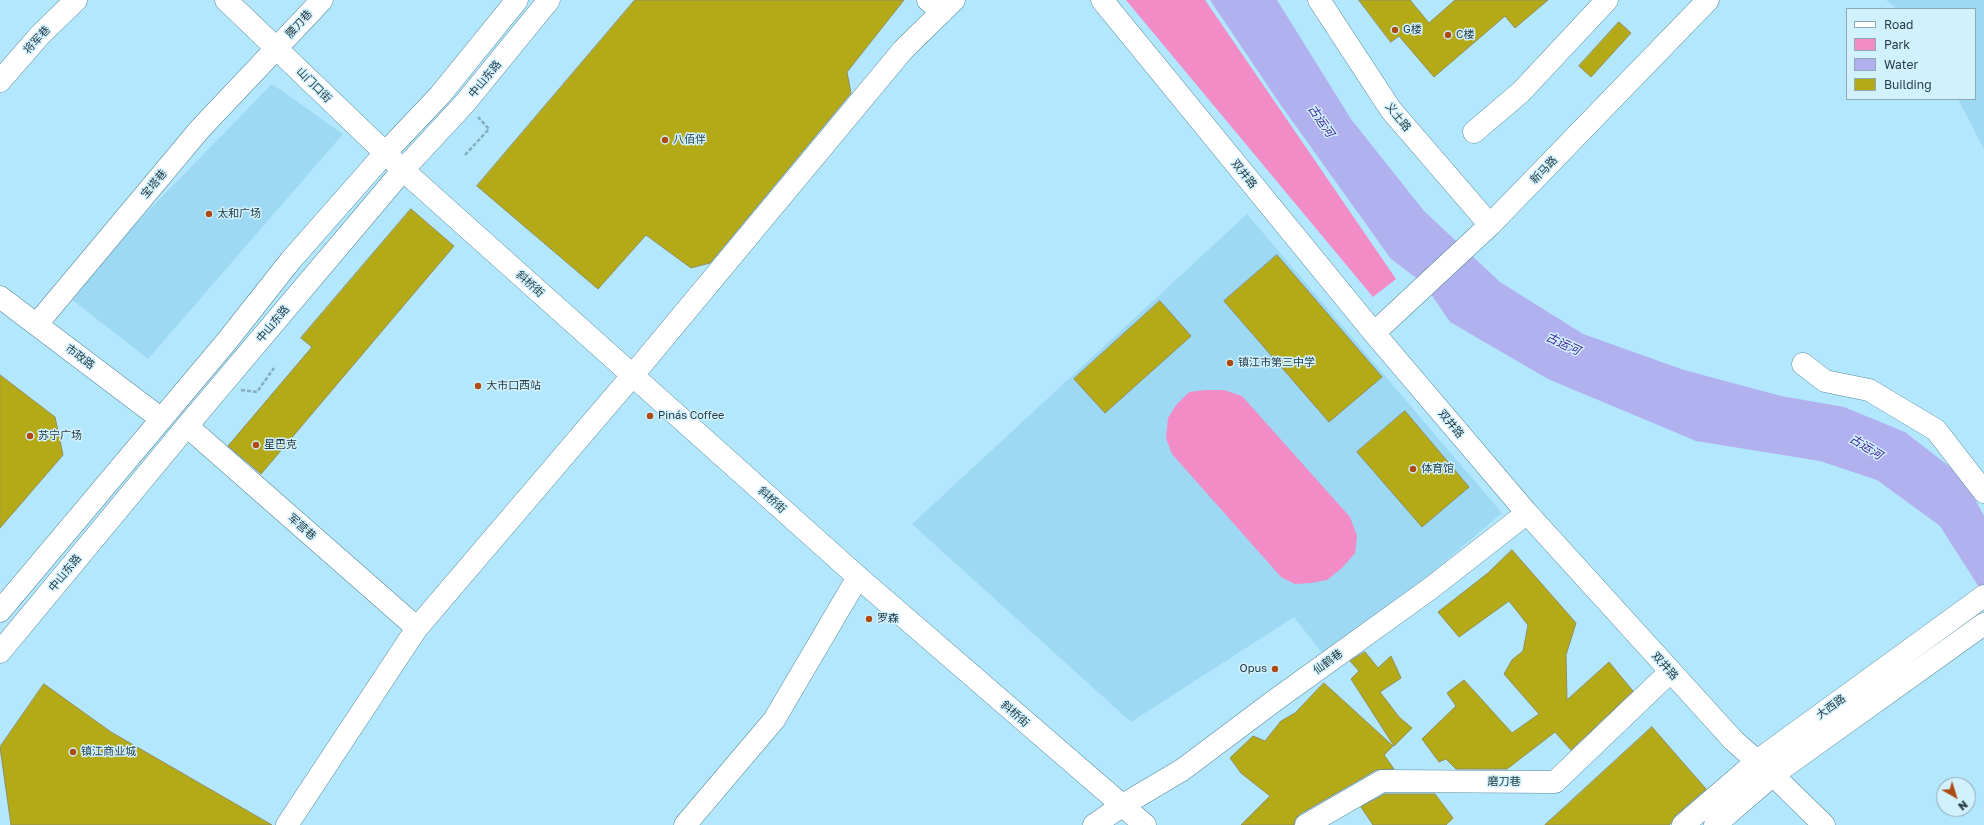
<!DOCTYPE html>
<html>
<head>
<meta charset="utf-8">
<style>
  body { margin:0 }
  #map { position:relative; width:1984px; height:825px; overflow:hidden; background:#b3e7fd; font-family:"Golos Text",sans-serif }
  canvas { display:block }
  .legend { position:absolute; left:1846px; top:8px; width:130px; height:92px; box-sizing:border-box; background:#d2f1fe; border:1px solid #8da9b4; margin:0; padding:5px 7px; list-style:none; font-size:12px; color:#263c44 }
  .legend li { display:flex; align-items:center; gap:8px; height:20px }
  .legend b { width:20px; border:1px solid #8da9b4 }
  .north { position:absolute; left:1936px; top:777px; width:40px; height:40px; box-sizing:border-box; background:#d2f1fe; border:1px solid #8da9b4; border-radius:50%; rotate:141deg; font-size:11px; font-weight:700; line-height:16px; text-align:center; color:#263c44 }
  .north::after { content:''; display:block; margin:auto; width:14px; height:18px; background:#ae4b12; clip-path:polygon(50% 0,100% 100%,50% 72%,0 100%) }
</style>
</head>
<body>
<div id="map">
<canvas width="1984" height="825"></canvas>
<ul class="legend">
<li><b style="height:5px;background:#fff"></b>Road</li>
<li><b style="height:11px;background:#f18cc7"></b>Park</li>
<li><b style="height:11px;background:#b2b1f0"></b>Water</li>
<li><b style="height:11px;background:#b4aa18"></b>Building</li>
</ul>
<div class="north">N</div>
</div>
<script>
const ctx = document.querySelector('canvas').getContext('2d');
ctx.lineJoin = 'round';
function fillPath(path, color) {
  ctx.fillStyle = color;
  ctx.fill(path, 'evenodd');
}
function stroke(path, color, width, dash) {
  ctx.strokeStyle = color;
  ctx.lineWidth = width;
  ctx.lineCap = dash ? 'butt' : 'round';
  ctx.setLineDash(dash || []);
  ctx.stroke(path);
}
function label(font, color, halo, rows, align = 'center') {
  ctx.font = font + ' "Golos Text","Noto Sans SC",sans-serif';
  ctx.lineWidth = 3;
  ctx.setLineDash([]);
  ctx.textBaseline = 'middle';
  ctx.strokeStyle = halo;
  ctx.fillStyle = color;
  for (const [text, x, y, turn = 0] of rows) {
    ctx.save();
    ctx.translate(x, y);
    ctx.rotate((+turn || 0) * Math.PI / 180);
    ctx.textAlign = isNaN(turn) ? turn : align;
    if (halo) ctx.strokeText(text, 0, 0);
    ctx.fillText(text, 0, 0);
    ctx.restore();
  }
}
fillPath(new Path2D(`
  M1886,0H1984V149L1958,99H1975V9H1897Z
  M272,84L343,134L148,359L66,295Z
  M1247,214L1502,513L1421,582L1322,653L1294,617L1131,722L912,524Z`), '#9dd9f2');
fillPath(new Path2D(`
  M1126,0H1205L1396,279L1373,297Z
  M1205,390H1224L1242,396L1350,517L1357,536L1355,553L1343,567L1327,580L1311,583L1295,584L1281,577L1172,454L1166,438L1168,418L1176,405L1189,392Z`), '#f18cc7');
fillPath(new Path2D(`
  M1210,0H1277L1351,119L1424,211L1500,282L1583,334L1684,370L1781,396L1844,407L1905,432L1963,477L1984,516V595L1940,526L1877,480L1820,461L1696,441L1548,379L1450,322L1424,284L1391,259L1280,104Z`), '#b2b1f0');
const building = new Path2D(`
  M635,0H904L847,72L851,93L710,263L691,268L646,235L598,289L477,186Z
  M1359,0H1410L1429,23L1455,0H1548L1515,28L1505,16L1434,77L1399,36L1391,42Z
  M1619,22L1631,33L1591,77L1579,66Z
  M411,209L454,246L261,474L228,446L312,347L301,338Z
  M1277,255L1382,377L1329,422L1224,301Z
  M1160,301L1191,336L1105,413L1074,379Z
  M0,375L55,417L63,455L0,528Z
  M1405,411L1469,487L1422,527L1357,452Z
  M1512,550L1576,623L1566,655L1567,700L1609,662L1633,691L1571,750L1555,732L1507,769H1456L1446,759L1439,762L1422,739L1456,706L1447,693L1464,680L1512,733L1539,714L1504,674L1512,660L1523,651L1528,625L1509,601L1459,637L1438,612L1488,573Z
  M1365,652L1378,668L1391,656L1401,678L1380,692L1399,717L1412,728L1394,746L1351,679L1359,671L1350,661Z
  M1324,683L1393,746L1384,755L1394,769L1376,770L1300,814L1295,819L1294,825H1241L1270,796L1241,773L1230,758L1253,736L1265,741L1281,721L1295,713Z
  M44,684L111,732L272,825H11L0,747Z
  M1652,727L1706,789L1675,816L1671,823L1669,825H1545Z
  M1385,794H1435L1453,818L1446,825H1373L1361,807Z`);
fillPath(building, '#b4aa18');
stroke(building, '#908d61', 1);
const minor = new Path2D(`
  M226,0L403,170L858,577L1145,825
  M928,0L942,12
  M1102,0L1374,333L1527,513L1734,741L1773,775L1824,825
  M1319,0L1391,110L1490,225
  M0,81L41,34L76,0
  M1474,132L1521,92L1607,0
  M0,297L160,418
  M37,324L200,129L322,0
  M1374,333L1490,225L1708,0
  M1803,364L1825,381L1869,390L1936,430L1984,492
  M187,426L417,628
  M287,825L417,628L632,376L903,50L954,0
  M685,825L774,720L858,577
  M1094,825L1123,805L1182,770L1274,701L1431,588L1527,513
  M1306,825L1382,781L1555,782L1670,672
  M1683,825L1757,761L1984,596
  M1715,825L1773,775L1984,624`);
const major = new Path2D(`
  M0,611L227,341L291,260L386,152L440,95L517,0
  M0,652L187,426L403,170L465,103L549,0`);
stroke(minor, '#57899d', 23);
stroke(major, '#57899d', 23);
stroke(new Path2D(`
  M465,155L489,129L478,117
  M241,390L257,392L274,368`), '#84aebf', 2.5, [4, 2]);
stroke(minor, '#fff', 22);
stroke(major, '#fff', 22);
for (const [x, y, r, color] of [
  [1395,30,4,"#ae4b12"],
  [1448,35,4,"#ae4b12"],
  [665,140,4,"#ae4b12"],
  [209,214,4,"#ae4b12"],
  [1230,363,4,"#ae4b12"],
  [478,386,4,"#ae4b12"],
  [650,416,4,"#ae4b12"],
  [30,436,4,"#ae4b12"],
  [256,445,4,"#ae4b12"],
  [1413,469,4,"#ae4b12"],
  [869,619,4,"#ae4b12"],
  [1275,669,4,"#ae4b12"],
  [73,752,4,"#ae4b12"]
]) {
  const dot = new Path2D();
  dot.arc(x, y, r, 0, 2 * Math.PI);
  ctx.fillStyle = color;
  ctx.fill(dot);
  stroke(dot, '#d2f1fe', 1.5);
}
label('11px', '#263c44', '#d2f1fe', [
  ["腰刀巷",299,24,-48],
  ["将军巷",37,40,-47],
  ["中山东路",485,79,-51],
  ["山门口街",314,85,45],
  ["义土路",1398,117,51],
  ["新马路",1544,170,-46],
  ["双井路",1244,174,51],
  ["宝塔巷",154,184,-50],
  ["斜桥街",530,284,42],
  ["中山东路",273,324,-50],
  ["市政路",80,357,37],
  ["双井路",1451,424,50],
  ["斜桥街",772,500,42],
  ["军营巷",302,527,41],
  ["中山东路",65,573,-51],
  ["仙鹤巷",1328,662,-36],
  ["双井路",1665,666,48],
  ["大西路",1831,707,-36],
  ["斜桥街",1015,714,41],
  ["磨刀巷",1504,782]
]);
label('11px', '#263c44', '#d2f1fe', [
  ["G楼",1403,30],
  ["C楼",1456,35],
  ["八佰伴",673,140],
  ["太和广场",217,214],
  ["镇江市第三中学",1238,363],
  ["大市口西站",486,386],
  ["Pinás Coffee",658,416],
  ["苏宁广场",38,436],
  ["星巴克",264,445],
  ["体育馆",1421,469],
  ["罗森",877,619],
  ["Opus",1267,669,"right"],
  ["镇江商业城",81,752]
], 'left');
label('italic 12px', '#3d1f96', '#d2f1fe', [
  ["古运河",1321,121,56],
  ["古运河",1563,344,25],
  ["古运河",1866,447,32]
]);
</script>
</body>
</html>
